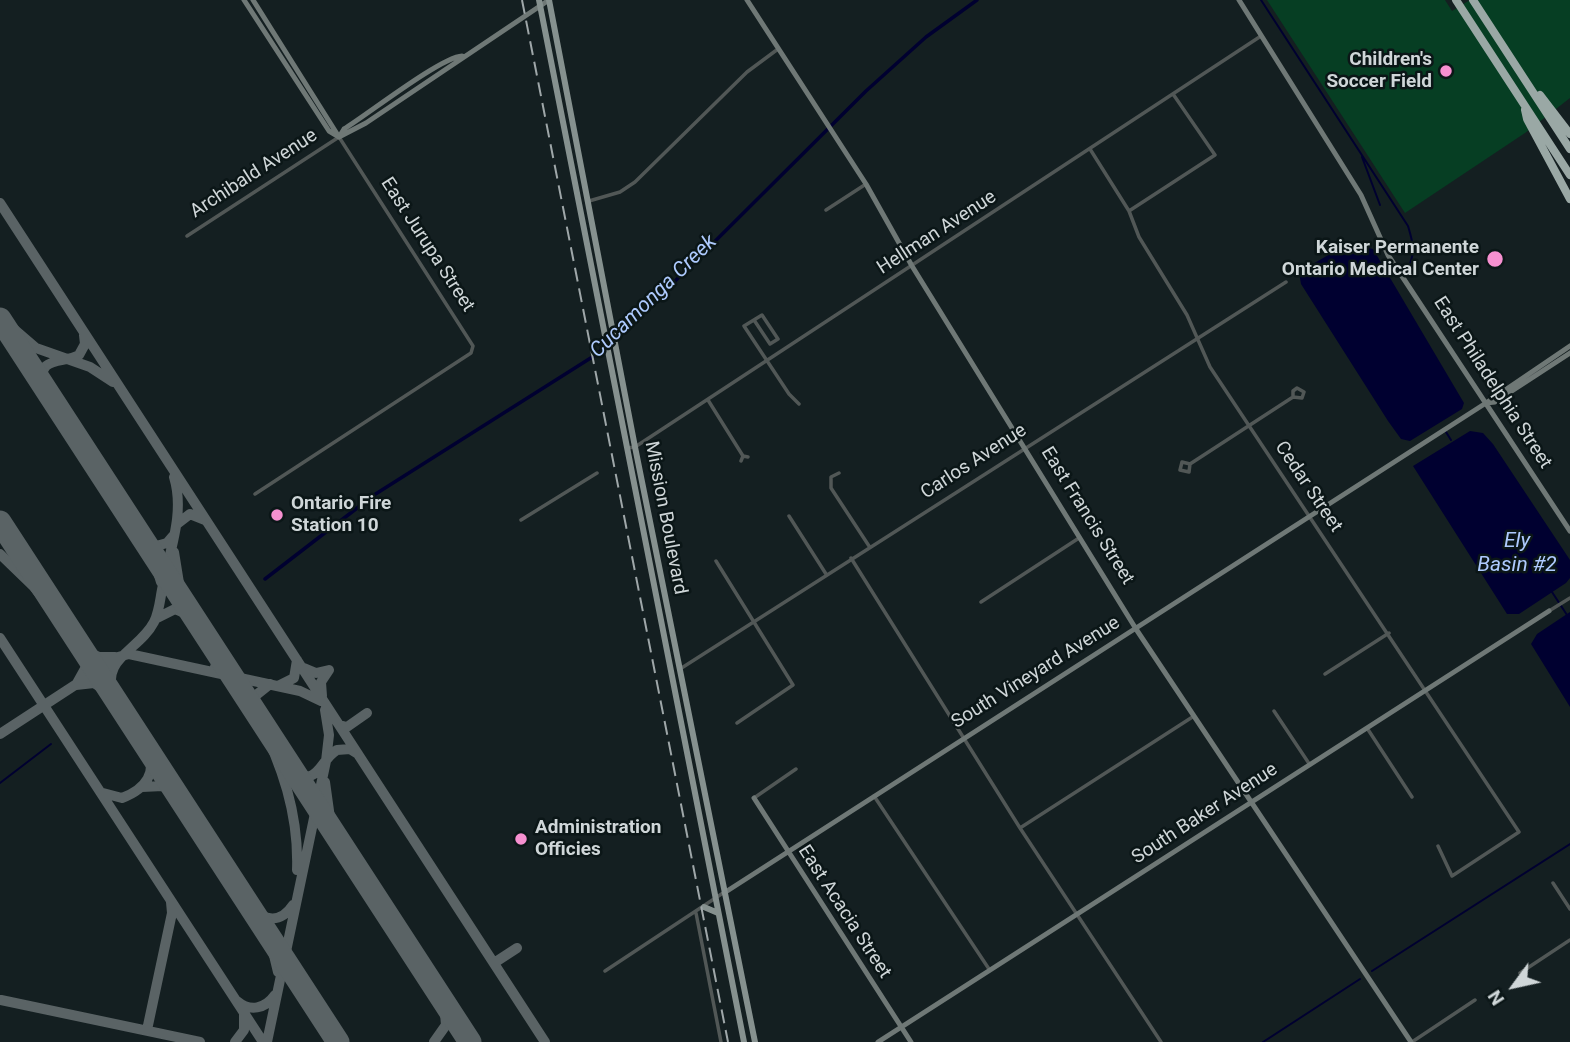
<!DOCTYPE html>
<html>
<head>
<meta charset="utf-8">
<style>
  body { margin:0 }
  #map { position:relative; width:1570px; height:1042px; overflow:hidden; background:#141f21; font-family:Roboto,sans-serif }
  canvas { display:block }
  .north { position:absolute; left:1479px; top:951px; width:70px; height:70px; -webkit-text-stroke:5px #0b1617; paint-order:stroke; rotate:237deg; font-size:19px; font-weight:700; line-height:28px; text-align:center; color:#cfd6d8 }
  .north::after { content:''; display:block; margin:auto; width:24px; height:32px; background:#cfd6d8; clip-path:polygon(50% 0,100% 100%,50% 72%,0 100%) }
</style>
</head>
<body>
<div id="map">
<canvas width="1570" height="1042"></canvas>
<div class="north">N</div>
</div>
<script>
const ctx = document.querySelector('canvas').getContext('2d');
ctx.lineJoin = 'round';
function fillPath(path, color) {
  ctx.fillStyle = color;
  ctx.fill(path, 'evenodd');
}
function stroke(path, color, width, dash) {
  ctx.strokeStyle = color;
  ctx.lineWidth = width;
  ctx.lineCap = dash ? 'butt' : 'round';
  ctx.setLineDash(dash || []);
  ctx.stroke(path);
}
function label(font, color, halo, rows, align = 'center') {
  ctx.font = font + ' Roboto,sans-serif';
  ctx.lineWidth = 5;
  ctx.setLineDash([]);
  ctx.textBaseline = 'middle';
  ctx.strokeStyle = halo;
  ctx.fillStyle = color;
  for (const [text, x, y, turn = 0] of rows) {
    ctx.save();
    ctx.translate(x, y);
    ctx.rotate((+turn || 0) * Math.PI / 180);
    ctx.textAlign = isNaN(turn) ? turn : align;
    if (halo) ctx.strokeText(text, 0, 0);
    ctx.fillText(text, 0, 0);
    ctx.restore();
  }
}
fillPath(new Path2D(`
  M1267,0H1445L1452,11L1470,0H1570V98L1525,133L1405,213Z`), '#063e23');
fillPath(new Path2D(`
  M1349,243L1373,249L1464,403L1462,409L1410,441L1401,439L1388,421L1301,284L1299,272Z
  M1470,431L1483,433L1493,444L1570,560V578L1566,583L1519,614H1507L1413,466Z
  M1570,612V707L1531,644L1537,634Z`), '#000030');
stroke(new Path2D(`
  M1261,0L1408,226C1413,243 1416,252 1408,268
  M1362,157L1380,205
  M1446,432L1451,440
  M1552,592L1567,615
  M0,783L51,744
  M1372,971L1570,844
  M1263,1042L1360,979`), '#000030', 2);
stroke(new Path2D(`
  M265,579L374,495L597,354L654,302L866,91L926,37L977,0`), '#000030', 3.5);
stroke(new Path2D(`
  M0,203L545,1042
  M0,317L36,348L90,367L113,382
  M44,387C35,355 63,364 79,355L85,344L84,335
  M177,524L190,514L205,520
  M140,535L156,546L167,543L173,536
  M174,552L179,583L192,615
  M152,553L161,582
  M0,554L34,587L86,651L99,657H115
  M157,618L175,609L193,617
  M0,638L263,1042
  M214,648L219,660L215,667
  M82,649L86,667L76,685L94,683L111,694
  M222,660L238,675
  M304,668L316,673L329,670L321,682L322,696
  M278,686L294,678L297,660
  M114,697C99,658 139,651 154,622C160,610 160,597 163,585C170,549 185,513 174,477
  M256,713L255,696L270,684
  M257,715C282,765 299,814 297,870
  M339,725L347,727L367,713
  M0,734L118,657L129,654L300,691L321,701
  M291,767C317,792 320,759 337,750L350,749L358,754
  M325,782L330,818L343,847
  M142,787L163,786L179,797
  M103,793L122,798C146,789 158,772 147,748
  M251,907C265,922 281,923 293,905
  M260,921L272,947L278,972
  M287,953L293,972
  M494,963L517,948
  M1,1000L200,1042
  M237,1001C250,1012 265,1009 275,995
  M147,1030L172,913L171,902
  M466,1036L471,1042
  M235,1042L244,1030V1015
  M267,1042L326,761L329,735L325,710
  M434,1042L446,1025L444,1002`), '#5a6365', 10);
stroke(new Path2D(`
  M0,319L470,1042
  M0,522L338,1042`), '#5a6365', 23);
stroke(new Path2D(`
  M1090,149L1129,211L1139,237L1187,315L1210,367L1519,832L1452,876L1438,846
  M589,201L620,192L635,182L747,72L778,49
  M826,210L866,184
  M1129,211L1215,155L1173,94
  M187,236L339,137L473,346L471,353L255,494
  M754,320L770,344L778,339L762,315L744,326L789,394L799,404
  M708,400L743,456
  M627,448L635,447L1261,36
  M741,461L743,456L748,457
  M1190,464L1182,462L1180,470L1189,472L1190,464L1293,397L1302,398L1304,392L1297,388L1293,391V397
  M839,473L831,477V488L869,546
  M789,516L826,574
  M521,520L597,473
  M851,558L1020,828L1161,1042
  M716,561L793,685L737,723
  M981,602L1079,538
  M1549,611L1570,598
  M680,669L1286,282
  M1325,674L1389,633
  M1274,711L1310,765
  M1367,728L1412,797
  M874,796L989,969
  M754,798L796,769
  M1020,828L1194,716
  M1553,883L1570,909
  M696,913L721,1042
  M605,971L723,893
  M1520,973L1570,940
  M1412,1042L1475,1000`), '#515756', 3.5);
stroke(new Path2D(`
  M244,0L329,131L339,137
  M253,0L339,137
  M747,0L866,184L912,266L1136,629L1411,1042
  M1239,0L1361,195L1388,255L1570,531
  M339,137L366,123L549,0
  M339,137L344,129C367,115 441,57 462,56
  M1486,403L1495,402L1570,353
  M754,798L911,1042
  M724,893L1486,403L1570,346
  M878,1042L1549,611`), '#6f7876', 5);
stroke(new Path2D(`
  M539,0L744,1042
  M549,0L635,447L755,1042
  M704,907L718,913`), '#86918f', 6);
stroke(new Path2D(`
  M1456,0L1570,175
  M1473,0L1570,149
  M1540,95L1570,134
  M1525,110L1527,119L1570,199`), '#9aa8a5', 8);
stroke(new Path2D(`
  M522,0L728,1042`), '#9fa7a9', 2, [14, 7]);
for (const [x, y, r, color] of [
  [1446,71,7,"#f690d0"],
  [1495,259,9,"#f690d0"],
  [277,515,7,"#f690d0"],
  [521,839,7,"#f690d0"]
]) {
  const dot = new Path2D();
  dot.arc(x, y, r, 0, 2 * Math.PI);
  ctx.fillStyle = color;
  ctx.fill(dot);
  stroke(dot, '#0b1617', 2.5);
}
label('bold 19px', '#cfd6d8', '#0b1617', [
  ["Children's",1432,60],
  ["Soccer Field",1432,82],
  ["Kaiser Permanente",1479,248],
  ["Ontario Medical Center",1479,270],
  ["Ontario Fire",291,504,"left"],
  ["Station 10",291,526,"left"],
  ["Administration",535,828,"left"],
  ["Officies",535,850,"left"]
], 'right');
label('19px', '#cfd6d8', '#0b1617', [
  ["Archibald Avenue",254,174,-33],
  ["Hellman Avenue",937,233,-33],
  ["East Jurupa Street",427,245,57],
  ["East Philadelphia Street",1492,383,57],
  ["Carlos Avenue",974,462,-33],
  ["Cedar Street",1308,487,56],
  ["East Francis Street",1087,516,58],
  ["Mission Boulevard",665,518,79],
  ["South Vineyard Avenue",1036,673,-32],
  ["South Baker Avenue",1205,814,-33],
  ["East Acacia Street",844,912,57]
]);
label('italic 21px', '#aecafe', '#0b1617', [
  ["Cucamonga Creek",654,297,-44],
  ["Ely",1517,542],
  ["Basin #2",1517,566]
]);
</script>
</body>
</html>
